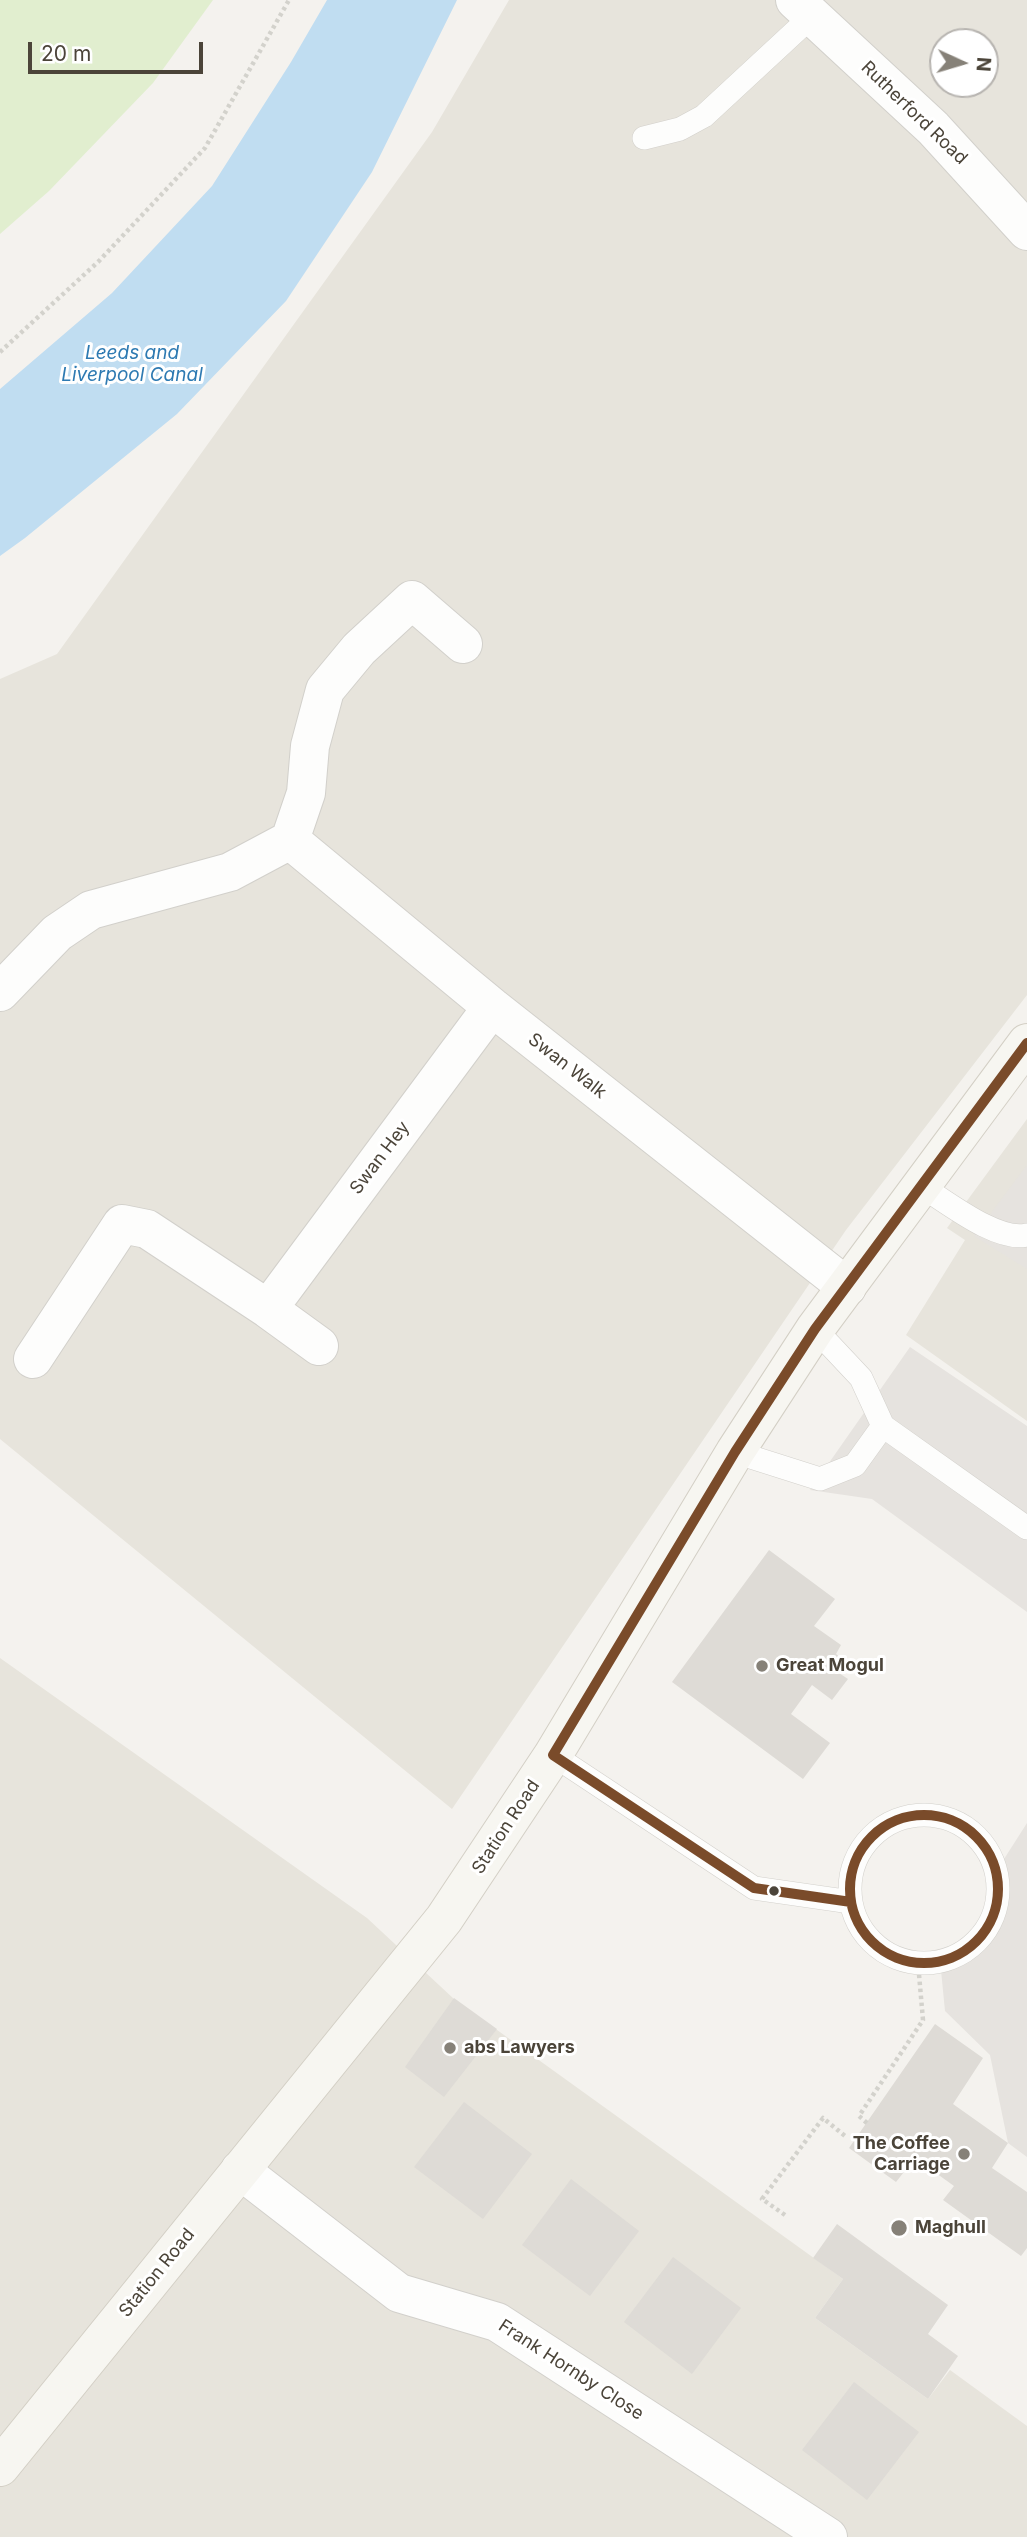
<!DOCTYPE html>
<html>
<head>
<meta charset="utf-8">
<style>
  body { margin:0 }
  #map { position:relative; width:1027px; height:2537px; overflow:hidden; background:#f4f2ee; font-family:Inter,sans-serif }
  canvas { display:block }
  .north { position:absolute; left:929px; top:28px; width:70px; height:70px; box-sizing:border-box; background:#fff; border:2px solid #b7b4b0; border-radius:50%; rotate:94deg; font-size:19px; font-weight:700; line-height:28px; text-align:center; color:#4b4439 }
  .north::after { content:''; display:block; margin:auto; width:24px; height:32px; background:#868178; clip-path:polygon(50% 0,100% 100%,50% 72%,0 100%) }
  .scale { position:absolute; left:28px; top:42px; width:175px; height:32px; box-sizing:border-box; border:4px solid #4b4439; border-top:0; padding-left:9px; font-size:21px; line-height:24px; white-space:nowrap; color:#4b4439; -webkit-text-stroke:5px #fff; paint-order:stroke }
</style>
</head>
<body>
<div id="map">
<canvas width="1027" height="2537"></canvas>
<div class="north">N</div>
<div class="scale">20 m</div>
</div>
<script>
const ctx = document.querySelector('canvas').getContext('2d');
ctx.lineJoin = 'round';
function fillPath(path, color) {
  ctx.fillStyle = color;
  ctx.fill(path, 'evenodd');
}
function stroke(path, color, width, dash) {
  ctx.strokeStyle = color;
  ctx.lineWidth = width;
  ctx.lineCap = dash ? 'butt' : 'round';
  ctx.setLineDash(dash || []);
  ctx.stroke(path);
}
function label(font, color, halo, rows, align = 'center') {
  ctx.font = font + ' Inter,sans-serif';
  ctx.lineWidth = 6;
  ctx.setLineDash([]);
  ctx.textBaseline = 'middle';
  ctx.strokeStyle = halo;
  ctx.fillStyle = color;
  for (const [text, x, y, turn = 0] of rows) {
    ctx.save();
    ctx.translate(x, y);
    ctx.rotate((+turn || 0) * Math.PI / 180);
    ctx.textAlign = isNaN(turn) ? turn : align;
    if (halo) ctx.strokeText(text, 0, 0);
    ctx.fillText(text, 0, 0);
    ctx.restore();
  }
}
fillPath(new Path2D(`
  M509,0H1027V995L846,1230L452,1809L0,1439V679L57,654L432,132ZM943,42H985V84H943Z
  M1027,1119V1421L906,1335L965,1240L947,1228Z
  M0,1658L367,1918L454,1999L843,2279L815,2318L928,2399L950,2370L1027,2426V2537H0Z`), '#e7e4dc');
fillPath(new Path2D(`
  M0,0H213L153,83L49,191L0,234Z`), '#e1eecf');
fillPath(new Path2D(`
  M1027,1165V1269L974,1236Z
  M910,1347L1027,1426V1612L872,1499L810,1490Z
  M1027,1823V2157L1008,2143L990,2055L945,2011L940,1960L963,1952L982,1936L993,1916L999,1893L997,1870Z`), '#e6e3df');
fillPath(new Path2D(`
  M327,0H457L372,172L286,301L177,414L25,538L0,556V389L112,293L212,186L291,62Z`), '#c0ddf1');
fillPath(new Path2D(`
  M769,1550L835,1599L814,1626L841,1645L836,1654L844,1660L836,1671L848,1679L832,1700L812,1685L791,1714L830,1743L803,1779L672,1682Z
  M454,1998L497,2029L444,2097L405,2067Z
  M935,2024L983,2058L953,2104L1008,2143L992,2168L1027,2192V2248L1021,2256L943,2200L954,2186L915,2158L896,2182L849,2148Z
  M464,2102L532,2154L483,2219L414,2167Z
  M571,2179L639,2231L590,2296L522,2245Z
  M837,2224L948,2305L928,2334L958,2356L928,2399L815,2318L843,2279L813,2258Z
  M673,2257L741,2308L692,2374L624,2322Z
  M854,2382L919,2432L867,2500L802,2450Z`), '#dedbd6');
const lane = new Path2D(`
  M644,138L680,129L704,116L812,16
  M921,1186C947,1202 997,1242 1027,1235
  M815,1329L861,1378L883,1426L1027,1528
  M735,1452L820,1479L855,1465L883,1426
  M553,1755L754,1888L851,1902
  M850 1889a74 74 0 1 1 148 0a74 74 0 1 1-148 0Z`);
const street = new Path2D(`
  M795,0L933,128L1027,231
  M290,840L492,1007L847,1287
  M0,992L57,933L91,910L230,872L290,840L306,793L310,746L325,690L359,649L412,600L463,644
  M268,1309L492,1007
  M33,1359L122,1224L147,1229L268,1309L319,1346
  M240,2170L399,2293L497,2322L828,2537`);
const secondary = new Path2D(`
  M0,2467L444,1919L553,1755L735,1452L815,1329L1027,1043`);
stroke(lane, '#d2d0cb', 24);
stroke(street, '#d2d0cb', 40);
stroke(secondary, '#d3cfc5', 40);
stroke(new Path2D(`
  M0,352L99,261L205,148L289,0
  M867,2123L859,2116L923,2020L918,1963
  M785,2215L762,2199L823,2118L845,2136`), '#d3d2cc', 4.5, [3.5, 3.5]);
stroke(lane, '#fdfdfc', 23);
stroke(street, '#fdfdfc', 38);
stroke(secondary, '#f7f6f1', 38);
stroke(new Path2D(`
  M850 1889a74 74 0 1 1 148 0a74 74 0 1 1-148 0Z
  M851,1902L754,1888L553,1755L735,1452L815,1329L1027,1043`), '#7a4b2a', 10);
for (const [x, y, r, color] of [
  [762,1666,7,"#868178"],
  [774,1891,6,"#4b4439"],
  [450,2048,7,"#868178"],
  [964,2154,7,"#868178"],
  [899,2228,9,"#868178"]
]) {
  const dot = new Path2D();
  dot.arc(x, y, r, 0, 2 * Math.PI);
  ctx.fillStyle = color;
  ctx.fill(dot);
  stroke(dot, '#fff', 2.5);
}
label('18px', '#4b4439', '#fff', [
  ["Rutherford Road",914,113,44],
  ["Swan Walk",567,1066,38],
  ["Swan Hey",380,1158,-53],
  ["Station Road",506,1827,-57],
  ["Station Road",157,2273,-51],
  ["Frank Hornby Close",571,2370,33]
]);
label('bold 18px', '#4b4439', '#fff', [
  ["Great Mogul",776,1666],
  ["abs Lawyers",464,2048],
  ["The Coffee",950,2144,"right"],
  ["Carriage",950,2165,"right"],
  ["Maghull",915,2228]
], 'left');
label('italic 19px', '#2e7ab2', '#fff', [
  ["Leeds and",132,353],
  ["Liverpool Canal",132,375]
]);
</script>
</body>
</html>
